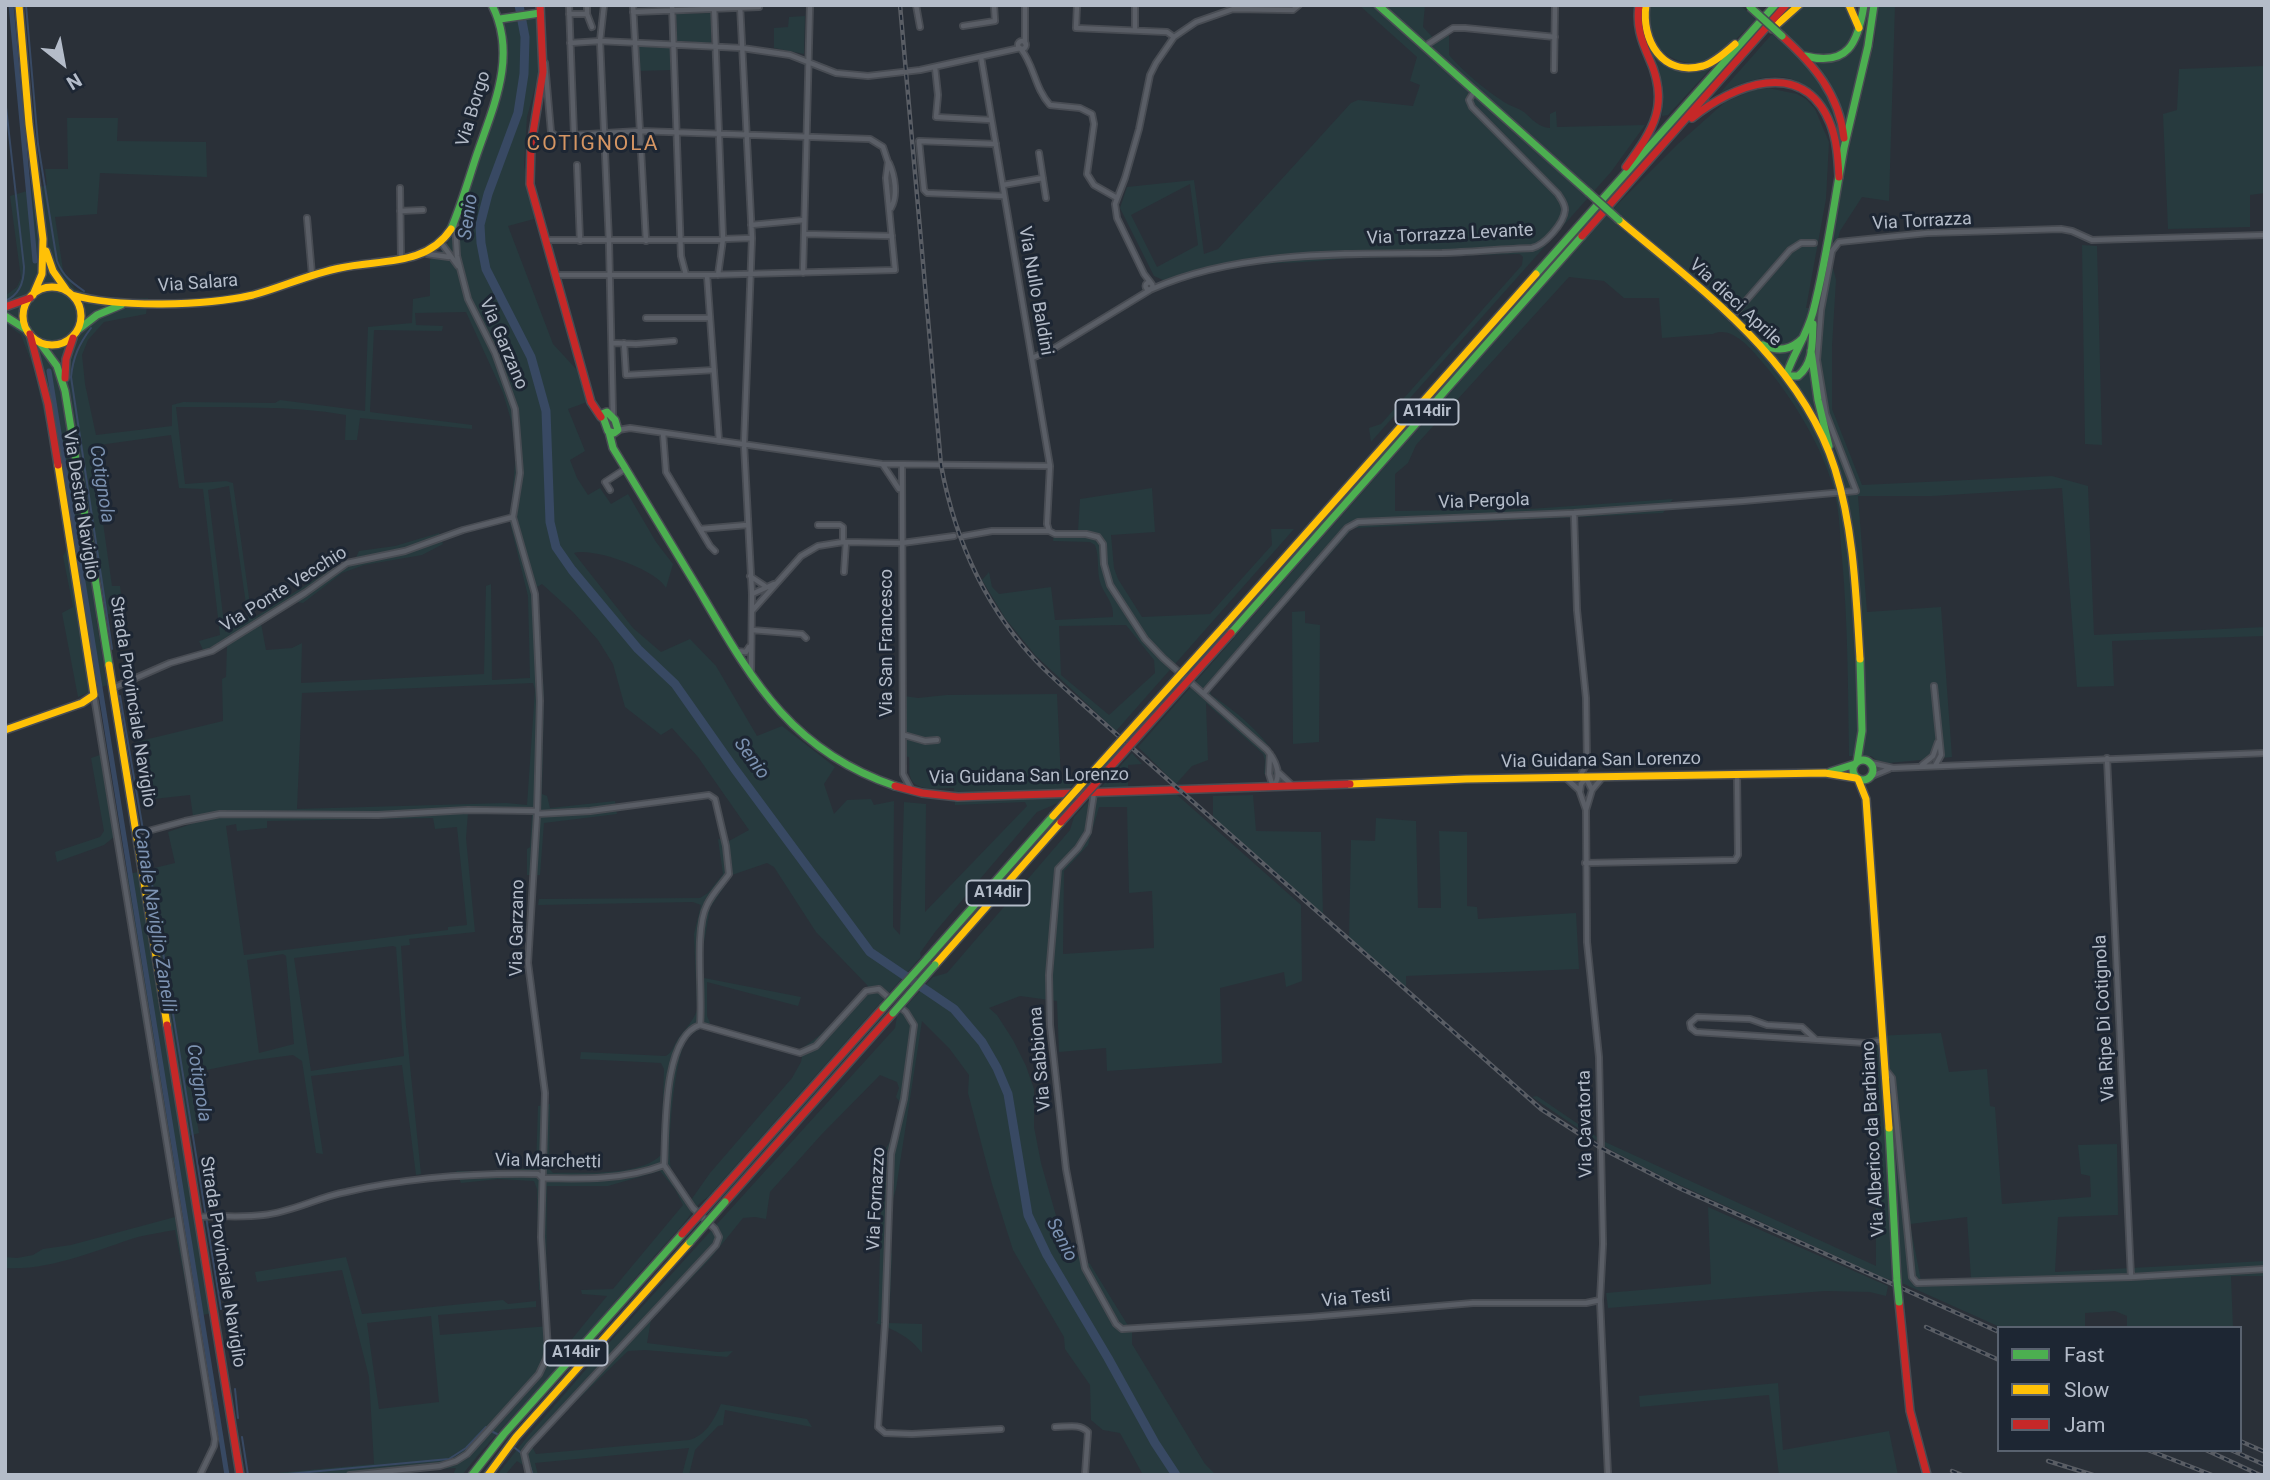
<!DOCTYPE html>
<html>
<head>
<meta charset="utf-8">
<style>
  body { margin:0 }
  #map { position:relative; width:2270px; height:1480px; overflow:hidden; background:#2a3038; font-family:Roboto,sans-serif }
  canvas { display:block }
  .frame { position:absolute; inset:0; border:7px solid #b4bcc9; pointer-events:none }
  .legend { position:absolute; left:1997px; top:1326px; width:245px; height:126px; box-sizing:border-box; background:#1d2633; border:2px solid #59626f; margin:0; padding:9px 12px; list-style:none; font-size:21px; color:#b4bcc9 }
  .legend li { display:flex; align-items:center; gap:14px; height:35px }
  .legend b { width:35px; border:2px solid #59626f }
  .north { position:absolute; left:28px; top:28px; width:70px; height:70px; -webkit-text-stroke:5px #1d2633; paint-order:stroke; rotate:149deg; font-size:19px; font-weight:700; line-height:28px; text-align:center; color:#b4bcc9 }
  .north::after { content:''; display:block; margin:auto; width:24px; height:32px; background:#b4bcc9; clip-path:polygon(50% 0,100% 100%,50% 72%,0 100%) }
</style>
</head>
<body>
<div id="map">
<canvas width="2270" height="1480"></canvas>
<div class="frame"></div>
<ul class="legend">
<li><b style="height:9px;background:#4caf50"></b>Fast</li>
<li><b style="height:9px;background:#ffc107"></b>Slow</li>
<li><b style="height:9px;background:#c62828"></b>Jam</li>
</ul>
<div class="north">N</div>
</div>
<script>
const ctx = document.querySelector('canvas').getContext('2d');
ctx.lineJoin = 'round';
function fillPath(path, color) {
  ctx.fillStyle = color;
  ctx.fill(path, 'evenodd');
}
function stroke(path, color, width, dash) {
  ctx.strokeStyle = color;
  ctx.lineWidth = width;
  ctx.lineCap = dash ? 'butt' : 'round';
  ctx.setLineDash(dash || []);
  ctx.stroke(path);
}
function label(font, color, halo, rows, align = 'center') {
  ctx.font = font + ' Roboto,sans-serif';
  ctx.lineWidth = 6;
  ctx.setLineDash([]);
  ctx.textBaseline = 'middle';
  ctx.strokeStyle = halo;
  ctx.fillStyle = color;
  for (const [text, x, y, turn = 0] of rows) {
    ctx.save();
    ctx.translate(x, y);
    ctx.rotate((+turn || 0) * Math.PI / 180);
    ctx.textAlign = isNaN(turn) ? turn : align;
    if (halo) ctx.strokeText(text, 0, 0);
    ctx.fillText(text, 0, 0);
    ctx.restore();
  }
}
fillPath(new Path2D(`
  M1359,5H1425L1423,27L1437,42L1449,34V55C1466,74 1483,88 1504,102C1510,106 1518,108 1524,112C1531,118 1539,128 1550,128V114L1556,111L1557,127L1645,125L1611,172L1371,442L1369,428L1381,424L1522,265L1523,257L1520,254L1347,258C1308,264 1269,261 1231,268C1211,271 1191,278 1172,284L1154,276L1120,208L1127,187L1194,180L1204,254L1218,249L1351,103L1358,100L1413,106L1420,85L1410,81L1417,57ZM1190,184L1198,245L1157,267L1131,215Z
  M1651,5H1740L1756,19C1746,30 1719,57 1706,62C1705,62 1696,63 1695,63C1665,64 1639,36 1651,5Z
  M1805,5H1844C1863,25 1854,57 1824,57C1806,57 1789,40 1779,27Z
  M1866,5H1870L1869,26L1846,130C1839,101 1833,87 1815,63C1853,63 1865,41 1866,5Z
  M1877,5H1895L1889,201L1862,197L1840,231L1832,264L1836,280L1832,346V409L1862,485L2052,476L2088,486L2094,635L2265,627V636L2112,641L2114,686L2077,687L2062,488L1932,496H1858L1867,612L1941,607L1952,757L1889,763L1878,761L1871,756H1849C1848,689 1848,624 1842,558C1840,539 1840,518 1836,499C1826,450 1790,393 1757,356C1747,344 1729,326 1713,334L1662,338L1659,298H1624L1604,281L1569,277L1416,445L1408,463L1395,474V511L1529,509L1673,499L1663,513L1353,528L1210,691L1211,695C1238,712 1275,743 1283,774H1264L1265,761L1263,754L1206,703L1208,760L1192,766L1176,784L1138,747L1606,216L1679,143L1725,102L1753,90L1768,88L1797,94L1806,99L1815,109L1829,142L1826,199L1806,308H1818L1842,179L1875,39Z
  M711,13V43L677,41L676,14Z
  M805,16L804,54L774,48V28L788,27L789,17Z
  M535,18L543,19L538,76L527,117L524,165L534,219L508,226L553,344L577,370L587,402L568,409L585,451L570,460L577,478L588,495L600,488L611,504L628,494L656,542L673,564L666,588C657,570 593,547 574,553L633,628L661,652L690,639L716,666L757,736L782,726L835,767L824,784L834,814L847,800L871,799L874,805L894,801L893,927L900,935L904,802L926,804L925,912L1027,806L1025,802L955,805L954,788C942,788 916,792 911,779C908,773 910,763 909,757L903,756L904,696L918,698L947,695L1057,694L1061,780L1077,779L1058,803L1037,812L935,932L920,953L921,957L708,1197C695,1205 689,1218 679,1229C646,1265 615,1301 584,1338C544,1385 500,1427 462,1475H453L456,1468L392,1472L389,1475H255L374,1464L369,1377L342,1270L257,1282L255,1272L346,1257L362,1314L503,1300L508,1304L536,1301V1307L438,1315L440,1335L549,1326L551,1344H568L607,1296L582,1294L581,1290L613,1289L683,1205L675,1189L660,1171L608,1186H547L546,1291L539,1290L537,1189L534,1181L498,1179L461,1183L456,1171H507L536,1167L538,1106L550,1104L549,1169L553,1173C582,1172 639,1177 661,1155L664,1069L661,1063L580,1059L581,1052L666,1056C674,1051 674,1043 680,1036C687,1027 693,1021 697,1010L694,934L701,905L693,902L538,905L539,899L700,898L708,893L723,874L718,839L729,841L749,830L698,757L672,728L661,735L625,707L613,664L598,640L573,612L542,584L537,587L544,696L542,794L547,796L550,808L615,801L617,814L544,823L540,875H527V849L530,847L532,814L468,813L466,838L475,932L409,939L410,945L401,946L406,1026L421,1174L416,1175L402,1065L311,1076L323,1154L316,1153L302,1061L293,1055L255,1060L192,1073L189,1076L199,1133L189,1136L218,1312L192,1317L175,1230C163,1232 150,1234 138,1237C96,1250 50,1271 5,1268V1257L17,1258L33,1255L43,1249L71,1245L175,1217L154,1085L150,1078L155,1048L150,1023L143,1024L121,876L175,863L168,832L194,823L190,795L144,800L136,742L223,721L222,679L226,677L227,646L203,650L199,641L220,635L203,489L179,488L171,435L92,446L112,586H120L123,610L96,618L107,685L78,697L62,613L73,607L63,556L68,547L48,432L34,369L21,335L5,323V296L17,287L21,278L10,196L47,185L45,169H68L67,118H118L117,141L206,142L207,177L100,173L97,214L55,217L63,270L75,289L110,301L148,298L146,314L104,322L88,340L82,355L85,384L96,435L172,426V405L183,402L275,403L280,400L365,411L368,327L412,323L413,299L430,296V260L443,250L459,225L465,195L502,88L504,22ZM466,312L503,393L511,420L516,452L510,523L528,596L530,678L492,680L491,584L486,586L484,674L301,683L302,643L292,648L266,650L260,618L289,601L303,603L342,573L364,565L422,555L443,544L439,533L395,546L359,551L353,564L332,566L325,573L252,619L233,483L226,481L185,484L176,407C233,408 290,405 346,415L345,440H357L360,418L472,429V425L370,412L374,330L442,331L443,326L416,325L415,313ZM229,486L248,618L225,632L208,490ZM533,683L535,690L527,805L506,803L297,809L302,693ZM433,818L435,829L457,827L467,925L448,927V930L244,955L226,826L236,824L237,831L267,828V821ZM767,863L774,867L816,932L868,986L820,1035L804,1047L801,1062L792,1078L710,1173L691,1200C685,1191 673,1178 671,1168C667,1144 674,1064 685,1043C691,1033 700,1028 710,1023L707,1016V982L798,1006L801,997L704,978L702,954L710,908L732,875ZM393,946L396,947L404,1056L311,1071L294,958ZM283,954L286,956L294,1044L259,1053L247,960ZM431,1316L439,1402L379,1409L367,1323Z
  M1772,34C1808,65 1838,86 1841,138L1838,139C1827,123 1817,102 1804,87C1784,66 1740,82 1719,94Z
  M637,45L671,46V70L638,71Z
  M1653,55C1672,71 1688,69 1712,67L1668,115L1662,116L1663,86Z
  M2265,66V193L2250,195V227L2168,229L2163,114L2177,110L2179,69Z
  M2082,245L2097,246L2102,445L2085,444Z
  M1152,488L1155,532L1111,535L1114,568L1118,579L1142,617L1210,614L1272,545L1271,529H1294L1116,731L1035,655L1005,618L982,580L989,572L992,587L999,594L1051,587L1055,620L1113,617C1114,603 1106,597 1101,585C1096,572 1100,558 1095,545L1090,542L1053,541L1054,532L1078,531L1080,499ZM1126,625L1154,660L1155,673L1109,715L1061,675L1059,626Z
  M1305,611V623L1320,625L1319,742L1293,744L1292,612Z
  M1132,753L1142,764L1128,765V786L1166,785L1301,905L1302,981L1286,987L1284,972L1220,988L1222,1063L1107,1071L1106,1048L1059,1052L1057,1001L1020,996L989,1008L997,1015L1013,1040L1026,1066L1034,1089V1127L1041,1163L1065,1247L1090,1264L1132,1332V1344L1205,1464L1216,1475H1143L1120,1433L1103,1430L1091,1420L1090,1385L1065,1349L1064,1337L1013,1250L992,1184L968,1093L969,1075L949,1048L922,1021L896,1189L885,1226L892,1255L889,1323L922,1324V1353C910,1337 895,1330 876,1323L878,1320L881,1216L886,1148L901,1124L899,1101L896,1097L899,1088L897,1082L880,1075L821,1135L770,1192L766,1219L755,1217L743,1218L710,1259L651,1320L647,1343L718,1352L733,1351L727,1357L645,1350L628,1351L531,1445L536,1454L689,1440C707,1435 714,1419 721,1404L807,1419L812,1427L725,1410L723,1425L718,1426L695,1450L689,1475H682L689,1448L535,1463L538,1475H526L523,1465L517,1461L505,1475H497L527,1437L609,1343L895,1028L897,1016L933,977L947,973L1070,830L1074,817ZM1099,807H1127L1129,893L1152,891L1154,948L1063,954L1064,871L1088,845Z
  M100,755L114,837L104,845L57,862L55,852L100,837L104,831L91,758Z
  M1253,795L1256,831L1321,832L1323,915L1213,818V796Z
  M1376,818L1416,821L1418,908H1441L1439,831L1467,832V906L1477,907L1478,919L1576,913L1579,969L1406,976V988L1349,938L1351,840L1375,841Z
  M1941,1033L1949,1072L1987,1069L1990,1106L1995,1107L2002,1204L2091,1197L2090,1176L2081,1174L2078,1145L2117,1144L2118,1215L2058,1217L2055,1272L2265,1261V1276H2231L2233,1328H2127V1316L2115,1311L2085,1313V1328H2002L1904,1284L1884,1278L1669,1180L1609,1149L1532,1097L1537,1096L1603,1141L1876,1266L1875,1036ZM1967,1217L1971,1278L1921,1281L1910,1224Z
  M1708,1207L1888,1286L1886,1296L1870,1292L1825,1291L1608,1308L1606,1293L1711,1284Z
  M1778,1383L1783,1450L1889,1431L1898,1475H1779L1769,1395L1640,1407L1639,1396Z`), '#273a3e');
stroke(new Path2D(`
  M26,5L38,144L57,261C63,276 71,282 84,291
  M5,98L24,267C24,281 20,295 5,301
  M91,328C79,344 73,357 71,377L112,649
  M120,696L143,830
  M144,835L221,1309
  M235,1389L238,1418
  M493,1432L497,1434
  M242,1437L248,1475
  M515,1448L520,1452
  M529,1464L533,1475
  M277,1475L449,1459L466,1448L486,1427`), '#384963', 2);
stroke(new Path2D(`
  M11,5L35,261
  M49,371L227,1475`), '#384963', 5);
stroke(new Path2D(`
  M519,5L525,37L524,74L518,113L488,194L480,225L481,243L486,269L531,357L546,411L550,522L556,547L572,570L638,649L675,684L734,768L870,952L954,1009L982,1042L997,1068L1008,1094L1028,1215L1047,1255L1108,1358L1155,1443L1176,1475`), '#384963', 9);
const street = new Path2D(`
  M569,5L574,135
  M604,5L600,41L609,242L613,416
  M633,5L646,241
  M672,5L681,256L686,275
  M714,5L723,239L718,275
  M740,5L752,238L744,444L752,594L751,675
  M916,5L920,27
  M1025,5V43
  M1077,5L1076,28L1167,32L1174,37
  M633,12L759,7
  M569,14H587V5
  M587,14L592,27
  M963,26L995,21L994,5
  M1135,30V5
  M1018 45a4 4 0 1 1 8 0a4 4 0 1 1-8 0Z
  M570,43L600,41L742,48L790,55L836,73L868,76L920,70L1020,48
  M1425,46L1453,28H1465L1555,37
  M1021,49C1034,65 1035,89 1050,105L1080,108L1092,114L1094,124L1087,174L1094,185L1117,198
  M981,57L1050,466L1047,524L1049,531
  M545,63L551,132L556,136L640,131L870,139L883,147L888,162L886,178L895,270L707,275H556
  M935,67L938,95L936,117L991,120
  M1554,70L1555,5
  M996,144L919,141L924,190L927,193L1004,196
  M1039,153L1046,198
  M889,163C895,176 898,196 891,208
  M577,165L580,241
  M1003,185L1043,178
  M400,188L401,259
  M400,211L423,210
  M307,218L312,275
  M751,225L804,220
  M804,234L892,236
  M723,239L752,238
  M546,240H723
  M442,244L458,266
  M427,254L449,257
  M803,273L810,5
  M707,275L719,441
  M1145.5 286a3.5 3.5 0 1 1 7 0a3.5 3.5 0 1 1-7 0Z
  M1151,283L1144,274L1117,218L1115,204L1125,178L1139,129L1150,75L1156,63L1174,37L1196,22L1233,9L1293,10L1299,5
  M1152,289C1239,250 1347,254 1442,253C1472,252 1502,249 1532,248C1545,245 1564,223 1565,210C1565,203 1561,199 1558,194L1472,107L1469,100L1475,90
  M646,318H710
  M1731,318L1790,250L1801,243H1814
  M612,343L636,344L674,341
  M624,343L626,375L714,370
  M1032,358L1053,349L1150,290
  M618,430L630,428L882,464L1050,466
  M663,433L666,472L710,546L715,551
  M883,465L899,489
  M902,465L903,774L911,789
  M610,490L605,482L625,469
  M1574,513L1577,610L1586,698L1587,763L1579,778
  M818,525H840L843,527V542
  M700,529L747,525
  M964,536L992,531H1049L1055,534H1086L1098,537L1103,544L1104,564L1110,585L1145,639L1163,658L1267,750C1276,761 1282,774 1274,786
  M844,572L846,542
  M750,576L765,586
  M752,594L774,584
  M752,611L801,556L818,546L843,542L902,543L954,536
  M752,630L802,634L806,638
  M736,651L746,652L749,647
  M1934,686L1941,755L1935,766
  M113,688L170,663L212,651L305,593L347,563L405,551L463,530L513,517
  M1204,693L1347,528L1358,522L1574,513L1743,501L1856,491L1826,414L1817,360L1821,310L1832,251L1839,242L1927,233L2061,229L2072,231L2092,240L2265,235
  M94,696L215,1439L214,1446L200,1475
  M904,735L925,741L937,740
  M1270,754L1269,774L1273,787
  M2107,758L2131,1277
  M1871,763L1893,768L2265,753
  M1922,765L1933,756L1938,742
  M1279,773L1293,786
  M1872,776L1889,769
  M1567,779L1579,790L1586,810L1587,942L1599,1057L1603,1244L1600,1300L1608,1475
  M1580,791L1581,784L1586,778L1592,790
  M1094,793L1088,832L1078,848L1058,869L1049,975L1050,1025L1066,1169L1085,1268L1116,1324L1122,1329L1310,1317L1473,1303H1586L1600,1300
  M1586,810L1592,790L1602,778
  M537,814L590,811L709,795L715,799L726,846L729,874C722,884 712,894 707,905C694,930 703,993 700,1025
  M137,834L185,821L220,814L378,815L468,810L537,811
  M1585,863L1735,860L1738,855L1737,774
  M900,1007L906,1012L914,1025L904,1099L891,1154L885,1323L878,1427L885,1433L912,1434L1001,1429
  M700,1025L800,1053L816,1046L866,991L879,989L890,999
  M1815,1039L1802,1027L1767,1025L1750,1019L1697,1017L1690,1023L1691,1028L1696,1032L1866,1043L1884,1040
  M1885,1069L1892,1078L1912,1277L1917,1283L2131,1277L2265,1269
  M664,1165C666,1133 662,1037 700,1025
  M199,1217C220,1215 242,1218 263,1215C293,1212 318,1197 346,1192C407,1178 476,1173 538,1174L542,1178C583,1179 625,1180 664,1165
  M1055,1427C1066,1427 1080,1423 1088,1432L1085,1475
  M350,1475L440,1466L456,1461L467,1454L539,1374L546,1359L548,1350L541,1237L545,1093L528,963L537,814L540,701L535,594L513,517L520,473L515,409L495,353L468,299L457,256L455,222
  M529,1475L524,1453L530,1445L716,1245L719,1237L715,1229L693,1208L664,1165`);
const fast = new Path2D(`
  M1378,5L1588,192
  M500,19L540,13
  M1805,56C1848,67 1858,43 1864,5
  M1844,148L1868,46L1874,5
  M451,229C461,206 468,181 476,157C493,107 518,56 492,5
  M1536,274L1775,5
  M5,316L27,330
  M79,329L97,315L121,305
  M40,343L57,366L65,391L109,665
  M1763,345C1779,352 1791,350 1803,338
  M1811,351L1818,400L1829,446
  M1786,376C1793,354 1807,335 1813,312C1827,259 1834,202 1844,148
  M1786,376H1798C1814,363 1812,343 1813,324
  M607,412L615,420L618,430L614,433L608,431L602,414Z
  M609,432L613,448L624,466C649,508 674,549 699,590C752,680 790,750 895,786
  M1231,633L1582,236
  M1853 770a10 10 0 1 1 20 0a10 10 0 1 1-20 0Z
  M1857,762L1862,731L1860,659
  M1830,772L1855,764
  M927,959L1053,816
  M1889,1128L1897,1281
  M472,1475L504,1434L682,1234`);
const slow = new Path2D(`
  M19,5L29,124L43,239L42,274L33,295
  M1646,5C1641,40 1662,77 1703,66C1715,62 1726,52 1735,44
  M1849,5L1859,28
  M1772,29L1799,5
  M1619,220C1702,290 1801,361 1835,469C1854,530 1856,596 1860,659
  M46,251L53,271L67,291
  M23 316a29 29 0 1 1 58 0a29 29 0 1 1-58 0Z
  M72,295C119,308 205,306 253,295C282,287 310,274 340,268C379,259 426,267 451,229
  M1224,626L1536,274
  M109,665L167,1025
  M5,730L82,703L94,695L58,465
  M1858,779L1866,799L1889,1128
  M1350,784L1466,779L1825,773L1856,778
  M935,965L1061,822
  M488,1475L516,1437L690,1242`);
const jam = new Path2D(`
  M540,5L543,72L531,145L530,184L591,402L601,417
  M1782,36C1814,65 1839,94 1844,138
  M1692,118C1733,85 1803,56 1830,123C1837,140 1838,159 1839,177
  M1626,167C1654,129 1670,104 1649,58C1641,40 1636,25 1639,5
  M1582,236L1786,5
  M5,307L30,298
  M30,334L48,404L58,465
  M65,378L66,359L73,338
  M895,786L922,793L958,797L1350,784
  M167,1025L240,1475
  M717,1195L883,1008
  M725,1202L893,1013
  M1899,1302L1910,1411L1927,1475`);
stroke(street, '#484c53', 8);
stroke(fast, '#484c53', 10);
stroke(slow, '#484c53', 10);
stroke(jam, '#484c53', 10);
stroke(street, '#5a5e66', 4.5);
stroke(fast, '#4caf50', 7);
stroke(slow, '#ffc107', 7);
stroke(jam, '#c62828', 7);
const rail = new Path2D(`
  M900,5L941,465C955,541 986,610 1041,666C1059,684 1078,700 1097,717L1541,1109L1601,1148L1679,1188L1999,1332
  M1926,1327L1999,1360
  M2240,1441L2265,1452
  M2148,1450L2212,1475
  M2206,1450L2260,1475
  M2231,1450L2265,1465
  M2048,1461L2093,1475
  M1952,1471L1962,1475`);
stroke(rail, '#595d64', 4.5);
stroke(rail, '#1d2633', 2, [5]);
const fastBridge = new Path2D(`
  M1750,7L1782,36
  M1588,192L1619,220
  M883,1008L927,959
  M893,1013L935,965
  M690,1242L725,1202
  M1897,1281L1899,1302`);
const slowBridge = new Path2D(`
  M1053,816L1224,626`);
const jamBridge = new Path2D(`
  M1061,822L1231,633
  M682,1234L717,1195`);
stroke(fastBridge, '#484c53', 10, []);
stroke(slowBridge, '#484c53', 10, []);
stroke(jamBridge, '#484c53', 10, []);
stroke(fastBridge, '#4caf50', 7);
stroke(slowBridge, '#ffc107', 7);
stroke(jamBridge, '#c62828', 7);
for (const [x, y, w] of [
  [1427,412,63],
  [998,893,63],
  [576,1353,63]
]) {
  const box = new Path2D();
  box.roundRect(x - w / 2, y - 12.5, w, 25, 5);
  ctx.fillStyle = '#1d2633';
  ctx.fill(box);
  stroke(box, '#b4bcc9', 2);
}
label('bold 16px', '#b4bcc9', null, [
  ["A14dir",1427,412],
  ["A14dir",998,893],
  ["A14dir",576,1353]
]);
label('18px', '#b4bcc9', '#1d2633', [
  ["Via Borgo",474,109,-73],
  ["Via Torrazza",1922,222,-3],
  ["Via Torrazza Levante",1450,235,-3],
  ["Via Salara",198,284,-4],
  ["Via Nullo Baldini",1035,291,80],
  ["Via dieci Aprile",1735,303,43],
  ["Via Garzano",503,344,67],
  ["Via Pergola",1484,502,-2],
  ["Via Destra Naviglio",80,505,81],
  ["Via Ponte Vecchio",284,590,-32],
  ["Via San Francesco",887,643,-90],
  ["Strada Provinciale Naviglio",132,702,81],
  ["Via Guidana San Lorenzo",1601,761,-1],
  ["Via Guidana San Lorenzo",1029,777,-1],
  ["Via Garzano",518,928,-89],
  ["Via Ripe Di Cotignola",2105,1018,-93],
  ["Via Sabbiona",1041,1059,-95],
  ["Via Cavatorta",1586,1124,-91],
  ["Via Alberico da Barbiano",1874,1139,-93],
  ["Via Marchetti",548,1162,1],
  ["Via Fornazzo",877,1199,-87],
  ["Strada Provinciale Naviglio",222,1262,81],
  ["Via Testi",1356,1299,-5]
]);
label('italic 19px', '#7c92b1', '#1d2633', [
  ["Senio",469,217,-82],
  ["Cotignola",101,484,81],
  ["Senio",751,759,54],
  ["Canale Naviglio Zanelli",154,920,81],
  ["Cotignola",198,1083,81],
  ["Senio",1061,1240,63]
]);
ctx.letterSpacing = '2px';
label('21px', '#d59563', '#1d2633', [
  ["COTIGNOLA",593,145]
]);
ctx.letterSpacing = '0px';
</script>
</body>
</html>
